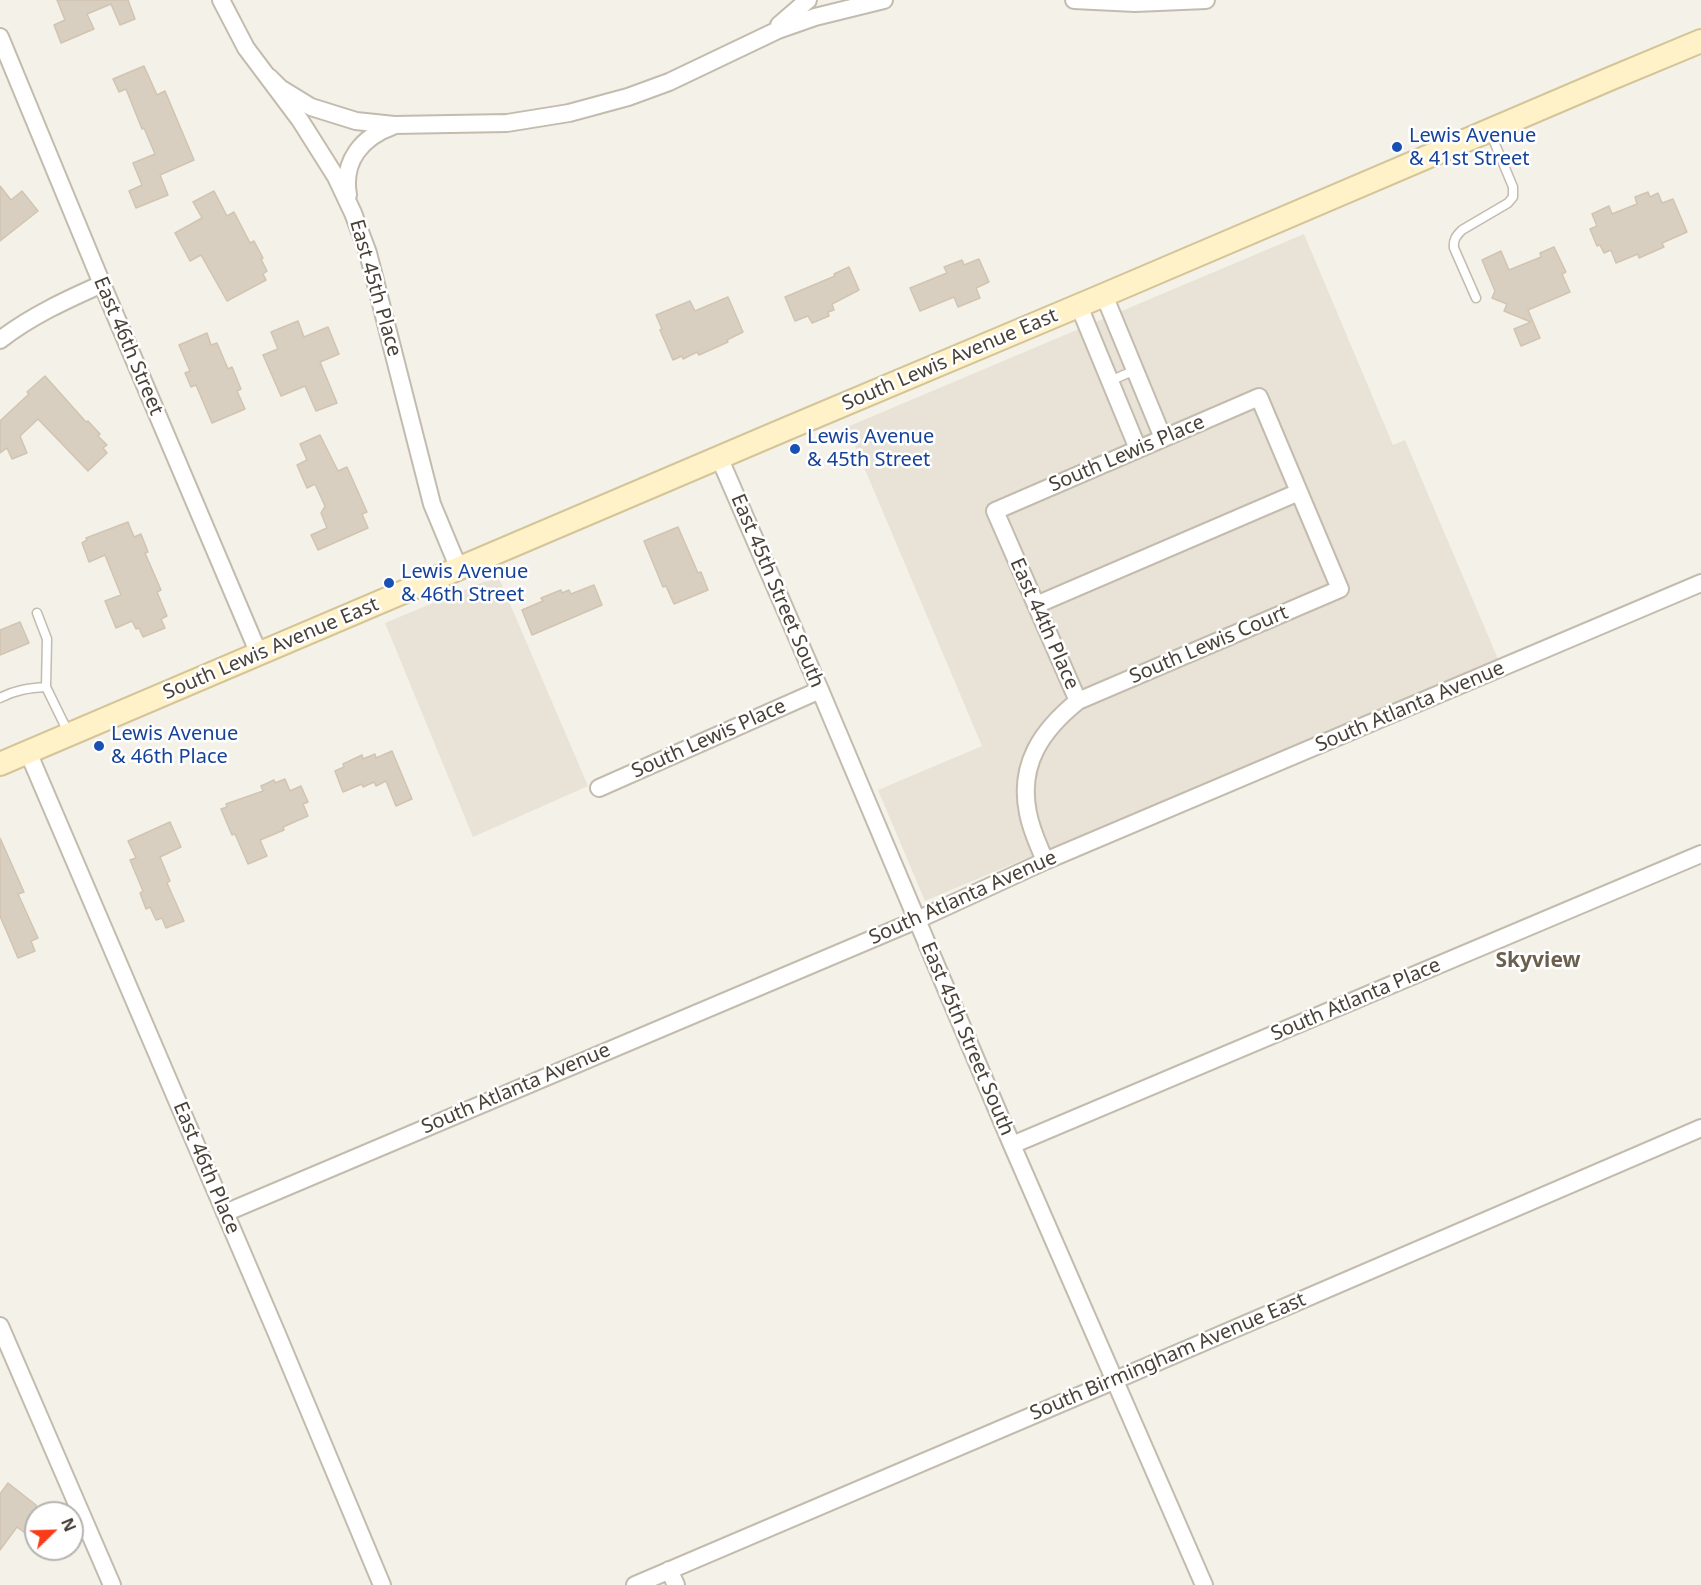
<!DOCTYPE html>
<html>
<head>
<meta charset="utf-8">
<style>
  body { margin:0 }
  #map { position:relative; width:1701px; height:1585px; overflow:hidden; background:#f4f1e8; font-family:"Noto Sans",sans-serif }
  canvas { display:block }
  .north { position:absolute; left:24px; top:1501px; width:60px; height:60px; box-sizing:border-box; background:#fff; border:2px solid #b6b3af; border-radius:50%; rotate:67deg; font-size:16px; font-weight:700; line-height:24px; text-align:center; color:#484137 }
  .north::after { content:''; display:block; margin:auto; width:21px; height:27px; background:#fa3b19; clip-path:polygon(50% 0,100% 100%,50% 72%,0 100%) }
</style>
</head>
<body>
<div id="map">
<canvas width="1701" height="1585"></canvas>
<div class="north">N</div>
</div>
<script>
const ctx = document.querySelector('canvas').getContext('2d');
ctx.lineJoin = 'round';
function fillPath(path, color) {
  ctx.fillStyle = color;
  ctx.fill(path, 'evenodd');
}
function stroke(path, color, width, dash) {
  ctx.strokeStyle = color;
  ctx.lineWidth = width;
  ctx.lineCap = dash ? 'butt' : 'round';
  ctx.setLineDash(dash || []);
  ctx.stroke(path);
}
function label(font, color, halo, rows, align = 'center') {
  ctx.font = font + ' "Noto Sans",sans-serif';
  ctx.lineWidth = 5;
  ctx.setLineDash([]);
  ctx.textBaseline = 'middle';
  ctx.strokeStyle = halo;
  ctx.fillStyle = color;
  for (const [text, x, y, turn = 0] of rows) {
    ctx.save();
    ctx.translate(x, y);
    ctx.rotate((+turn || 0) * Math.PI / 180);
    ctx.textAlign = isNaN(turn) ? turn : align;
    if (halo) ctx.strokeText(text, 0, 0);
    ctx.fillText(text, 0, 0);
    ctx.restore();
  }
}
fillPath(new Path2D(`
  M1304,234L1393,445L1405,440L1498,659L925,901L878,790L982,746L847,427Z
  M498,576L588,786L473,837L385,623Z`), '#e8e3d6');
const building = new Path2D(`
  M57,0H128L135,19L120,25L111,4L87,14L94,29L61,43L54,25L65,20Z
  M144,66L157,95L165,91L194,160L160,175L168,195L136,208L129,191L142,185L133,163L155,154L144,128L142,129L126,89L119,92L113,79Z
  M0,186L11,200L22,191L38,211L0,241Z
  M214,191L227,216L234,212L250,243L254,241L263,258L261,259L267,271L263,274L266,280L227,301L201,255L190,261L175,233L202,218L193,202Z
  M1648,192L1650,197L1658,193L1662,203L1673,199L1687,232L1662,243L1664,247L1639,258L1638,254L1616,263L1611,250L1604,253L1600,245L1597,246L1590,229L1597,226L1592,214L1609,206L1612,214L1637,204L1635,197Z
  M1554,247L1566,272L1562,274L1570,292L1528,310L1540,338L1521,346L1514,329L1531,322L1504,311L1507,304L1492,298L1495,291L1482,260L1501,251L1509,270L1541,257L1540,253Z
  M979,259L989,282L976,288L980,298L958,307L954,297L920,311L910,288L947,273L944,267L962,260L964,265Z
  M849,267L859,290L832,304L834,310L828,312L829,316L812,323L808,316L795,321L785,297L835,276L834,274Z
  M728,297L743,332L727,340L728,342L699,355L697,352L683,359L682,356L673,360L660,330L662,329L656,315L690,301L695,311Z
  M298,321L304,337L328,327L339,354L320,362L337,403L316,411L305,386L281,396L263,355L278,349L271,332Z
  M207,333L211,345L217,343L228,369L232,367L241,389L237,391L245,409L212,423L196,385L191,387L185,373L190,371L179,345Z
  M45,376L86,422L88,421L100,434L98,436L107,445L103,448L107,453L88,471L38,419L20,436L27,453L12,459L7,448L0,453V421L29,394L27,392Z
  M320,435L338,471L347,467L367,512L362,514L368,528L318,550L311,535L327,528L321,513L325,506L315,484L307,488L297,465L307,460L300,444Z
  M128,522L134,537L141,534L148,552L145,553L161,590L157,592L167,616L161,619L165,628L143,637L139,628L136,629L132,621L116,628L105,601L121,595L105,555L89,562L82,543L87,540L86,538Z
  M678,527L698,573L701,572L708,590L674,604L666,586L663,587L644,541Z
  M594,585L602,605L532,635L522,610L543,601L541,598L561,590L562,593L569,590L571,594Z
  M20,622L29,643L0,655V630Z
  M392,751L412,799L396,806L386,781L376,786L374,782L363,787L362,784L343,792L335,771L344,767L343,764L362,755L363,759L375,754L376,758Z
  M285,779L290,791L301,786L308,802L303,804L308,816L283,827L284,830L260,840L267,856L248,864L235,834L232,835L221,809L227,807L226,804L263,791L261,786L274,780L275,783Z
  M170,822L181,847L160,857L170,881L167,883L184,921L166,928L162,918L156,920L150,907L146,909L140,893L143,891L130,860L136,858L128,841Z
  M0,838L24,892L18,894L38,938L31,941L35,951L18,958L0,916Z
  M8,1483L36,1505V1541L17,1527L0,1550V1494Z`);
fillPath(building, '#d9cfc1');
stroke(building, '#d1c4b1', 1.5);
const lane = new Path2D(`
  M1476,298L1454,248C1453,240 1456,236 1462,230L1508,203L1513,197V187L1490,132
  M1110,381L1135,370
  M37,613L47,639L46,687L69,734
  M0,698C15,690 29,688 46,687`);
const street = new Path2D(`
  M221,0L246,48L300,120L336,177L353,213L368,253L432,504L459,569
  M1074,0L1135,3L1206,0
  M779,25L808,0
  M0,37L102,284L259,654
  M269,77L280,88L311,107L356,121L394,125L507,123L569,113L628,97L669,82L778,30L815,17L884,0
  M348,195C342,161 362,137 393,126
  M1104,295L1163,438
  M1079,306L1138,449
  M0,340C31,316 66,300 102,284
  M719,457L820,690L1012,1145L1204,1585
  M1036,605L1299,492
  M28,752L277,1334L382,1585
  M599,788L820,690
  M1045,861C1039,846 1031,830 1028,813C1018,764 1042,730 1078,701L1340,589L1259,397L995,511L1078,701
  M1012,1145L1701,854
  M225,1213L917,920L1045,861L1701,583
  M0,1326L112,1585
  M669,1570L676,1585
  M635,1585L1097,1388L1701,1128`);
const secondary = new Path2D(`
  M0,764L786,429L1104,295L1612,78L1701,41`);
stroke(lane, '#c3bbae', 11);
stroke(street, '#c3bbae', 20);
stroke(secondary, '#d4c598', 26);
stroke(lane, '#fff', 8);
stroke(street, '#fff', 16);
stroke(secondary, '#fff1c8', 22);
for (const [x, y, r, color] of [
  [1397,147,6,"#1a4fb4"],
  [795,449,6,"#1a4fb4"],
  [389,583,6,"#1a4fb4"],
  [99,746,6,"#1a4fb4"]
]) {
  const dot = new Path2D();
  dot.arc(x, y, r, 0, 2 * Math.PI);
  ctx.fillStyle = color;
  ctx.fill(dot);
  stroke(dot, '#fff', 2);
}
label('20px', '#164399', '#fff', [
  ["Lewis Avenue",1409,136],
  ["& 41st Street",1409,159],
  ["Lewis Avenue",807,437],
  ["& 45th Street",807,460],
  ["Lewis Avenue",401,572],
  ["& 46th Street",401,595],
  ["Lewis Avenue",111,734],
  ["& 46th Place",111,757]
], 'left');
label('20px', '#484137', '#fff', [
  ["East 45th Place",375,288,74],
  ["East 46th Street",128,346,67],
  ["South Lewis Avenue East",950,360,-23],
  ["South Lewis Place",1127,454,-23],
  ["East 45th Street South",777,591,67],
  ["East 44th Place",1044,624,66],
  ["South Lewis Court",1209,645,-23],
  ["South Lewis Avenue East",271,649,-23],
  ["South Atlanta Avenue",1410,707,-23],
  ["South Lewis Place",709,739,-24],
  ["South Atlanta Avenue",963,898,-24],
  ["South Atlanta Place",1356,1000,-23],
  ["East 45th Street South",967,1039,67],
  ["South Atlanta Avenue",516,1089,-23],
  ["East 46th Place",206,1168,67],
  ["South Birmingham Avenue East",1168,1357,-23]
]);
label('bold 21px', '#6b5f4e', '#fff', [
  ["Skyview",1538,961]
]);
</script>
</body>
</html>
